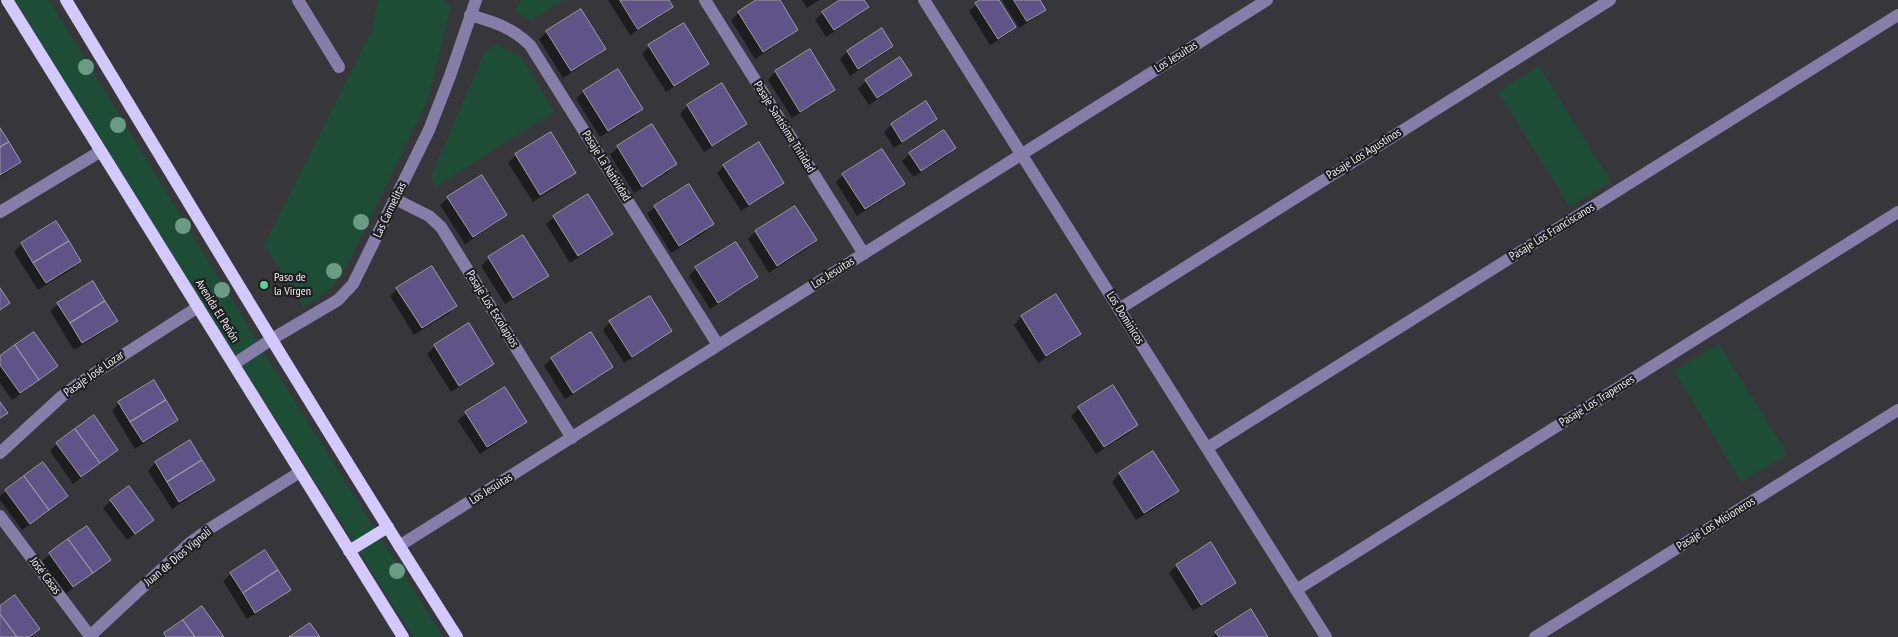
<!DOCTYPE html>
<html>
<head>
<meta charset="utf-8">
<style>
  body { margin:0 }
  canvas { display:block; background:#37363b }
</style>
</head>
<body>
<canvas width="1898" height="637"></canvas>
<script>
const ctx = document.querySelector('canvas').getContext('2d');
ctx.lineJoin = 'round';
function fillPath(path, color) {
  ctx.fillStyle = color;
  ctx.fill(path, 'evenodd');
}
function stroke(path, color, width, dash) {
  ctx.strokeStyle = color;
  ctx.lineWidth = width;
  ctx.lineCap = dash ? 'butt' : 'round';
  ctx.setLineDash(dash || []);
  ctx.stroke(path);
}
function label(font, color, halo, rows, align = 'center') {
  ctx.font = font + ' "PT Sans Narrow",sans-serif';
  ctx.lineWidth = 4.5;
  ctx.setLineDash([]);
  ctx.textBaseline = 'middle';
  ctx.strokeStyle = halo;
  ctx.fillStyle = color;
  for (const [text, x, y, turn = 0] of rows) {
    ctx.save();
    ctx.translate(x, y);
    ctx.rotate((+turn || 0) * Math.PI / 180);
    ctx.textAlign = isNaN(turn) ? turn : align;
    if (halo) ctx.strokeText(text, 0, 0);
    ctx.fillText(text, 0, 0);
    ctx.restore();
  }
}
fillPath(new Path2D(`
  M15,0H49L271,364L443,637H413L69,92Z
  M378,0H441L451,6L427,102L348,263L333,286L304,308L264,245L372,30Z
  M521,0H563L530,21L515,11Z
  M497,44L521,57L554,112L435,187L431,176L485,51Z
  M1539,66L1611,182L1570,207L1498,92Z
  M1719,344L1787,454L1741,482L1674,371Z`), '#1e4d36');
fillPath(new Path2D(`
  M608,0H667L671,7L664,14L630,35Z
  M759,0H778L797,30L789,37L755,59L731,20L739,13Z
  M802,0H819L807,8Z
  M842,0H863L867,7L860,14L826,37L815,20L823,13Z
  M982,0H997L1014,27L1007,35L990,45L969,11Z
  M1002,0H1038L1044,9L1036,17L1019,28Z
  M882,30L892,46L884,53L850,76L840,59L847,52Z
  M547,32L605,49L597,56L563,78L539,39Z
  M649,46L707,63L700,71L666,92L642,54Z
  M810,51L833,89L826,97L792,118L768,80L775,72Z
  M900,59L910,75L903,82L869,105L858,89L866,81Z
  M617,70L641,109L634,117L600,137L576,99L583,92Z
  M722,85L746,124L738,131L704,152L680,114L687,106Z
  M936,119L928,126L894,148L884,132L892,125Z
  M0,131L19,162L12,169L0,177Z
  M618,147L676,164L668,172L634,193L610,155Z
  M954,148L947,156L913,177L902,161L910,154Z
  M516,155L574,173L567,180L533,202L508,163Z
  M724,166L783,183L775,190L741,211L717,173Z
  M843,175L903,183L896,191L857,216L836,182Z
  M448,198L506,215L498,222L465,244L440,205Z
  M655,207L713,224L705,232L671,253L647,214Z
  M794,207L816,240L808,248L769,273L748,239L755,232Z
  M554,217L612,234L604,241L570,263L546,224Z
  M56,223L79,261L72,269L38,290L14,252L21,244Z
  M523,237L547,276L540,283L505,304L481,266L489,258Z
  M696,268L756,277L749,284L710,309L689,276Z
  M397,289L455,306L448,314L414,335L390,296Z
  M1055,296L1080,334L1072,341L1038,363L1014,325L1021,317Z
  M58,304L116,321L109,328L74,350L50,311Z
  M610,322L670,331L663,338L624,363L603,330Z
  M469,325L492,363L485,371L451,392L427,354L435,346Z
  M0,358L57,366L49,373L12,400L0,383Z
  M551,359L612,367L604,374L565,399L544,366Z
  M504,388L526,422L518,429L480,454L458,421L466,413Z
  M119,403L177,420L169,427L135,449L112,411Z
  M1079,408L1137,425L1129,433L1096,454L1071,416Z
  M190,442L214,480L206,487L172,509L148,471L155,463Z
  M57,444L117,450L109,457L73,484L50,451Z
  M1153,453L1177,491L1170,499L1136,520L1112,482L1119,474Z
  M6,491L66,496L59,504L22,530L0,500V496Z
  M111,501L152,520L127,540L103,508Z
  M86,527L110,560L102,567L65,594L42,561L50,554Z
  M1176,566L1235,582L1227,590L1193,611L1169,573Z
  M231,574L289,590L282,597L247,619L223,581Z
  M1216,633L1267,637H1212Z`), '#0007');
const building = new Path2D(`
  M620,0H669L673,7L638,29Z
  M756,0H780L798,30L763,52L738,12Z
  M840,0H864L869,7L834,30L822,12Z
  M980,0H999L1016,27L998,39L975,3Z
  M1014,0H1040L1046,10L1027,21Z
  M581,9L606,49L571,71L546,31Z
  M684,23L709,64L674,86L648,45Z
  M882,28L893,46L858,69L847,51Z
  M810,49L835,90L800,112L775,71Z
  M900,57L912,75L877,98L865,80Z
  M618,69L643,109L608,131L583,91Z
  M722,83L747,124L712,146L687,105Z
  M926,101L937,119L902,142L891,124Z
  M652,124L677,164L642,187L617,146Z
  M0,128L9,142L0,147Z
  M944,130L956,148L921,171L909,153Z
  M551,132L576,173L540,195L515,154Z
  M9,142L21,162L0,175V147Z
  M759,142L784,183L749,205L723,165Z
  M882,149L905,184L865,209L842,174Z
  M482,175L507,215L473,237L447,197Z
  M689,184L714,224L679,246L654,206Z
  M588,194L613,234L578,256L553,216Z
  M795,206L817,240L777,266L755,231Z
  M56,221L69,241L33,263L21,243Z
  M523,235L549,276L513,298L488,257Z
  M69,241L81,261L46,283L33,263Z
  M736,242L758,277L718,303L695,267Z
  M432,266L457,306L422,328L396,288Z
  M93,281L105,301L70,323L57,303Z
  M0,288L10,303L0,310Z
  M1056,294L1081,334L1046,356L1021,316Z
  M650,296L672,331L632,357L609,321Z
  M105,301L118,321L82,343L70,323Z
  M469,323L494,364L459,386L434,345Z
  M34,332L58,366L39,380L15,345Z
  M591,332L613,367L573,393L551,358Z
  M15,345L39,380L20,393L0,365V356Z
  M154,380L166,400L130,422L118,402Z
  M1113,385L1138,425L1104,447L1078,407Z
  M505,387L527,422L487,447L465,412Z
  M166,400L178,420L143,442L130,422Z
  M0,402L8,413L0,418Z
  M94,415L118,450L100,463L75,429Z
  M75,429L100,463L81,477L56,443Z
  M190,440L202,460L167,482L155,462Z
  M1153,451L1179,491L1144,513L1119,473Z
  M202,460L215,480L179,502L167,482Z
  M43,462L68,496L49,510L24,476Z
  M24,476L49,510L30,524L5,490Z
  M129,486L154,520L135,534L110,500Z
  M87,526L111,560L93,573L68,539Z
  M68,539L93,573L73,587L49,553Z
  M1211,542L1236,583L1201,605L1176,565Z
  M265,550L278,570L243,593L230,573Z
  M278,570L291,590L255,613L243,593Z
  M15,595L40,629L29,637H17L0,614V606Z
  M202,606L224,637H195L183,620Z
  M1251,609L1268,637H1219L1215,632Z
  M0,614L17,637H0Z
  M183,620L195,637H166L164,633Z
  M310,623L320,637H289Z`);
fillPath(building, '#605387');
stroke(building, '#9d9ca2', 1);
stroke(new Path2D(`
  M298,0L339,67
  M705,0L864,254
  M924,0L1326,637
  M470,15C494,22 511,27 530,45L718,345
  M395,199L429,216L441,227L572,438
  M0,212L101,151
  M1119,309L1610,0
  M234,364L272,339L338,300L353,284L429,130L450,76L476,0
  M1207,448L1898,15
  M0,453L61,397L78,384L198,307
  M0,516L90,636
  M399,546L1267,0
  M1296,590L1898,212
  M89,637L191,542L209,529L300,472
  M1535,637L1898,410`), '#867da8', 12);
stroke(new Path2D(`
  M7,0L403,637
  M66,0C195,213 323,427 457,637
  M349,551L388,527`), '#d4c9fd', 12);
ctx.fillStyle = '#6a9c84';
for (const [x, y] of [
  [86,67],
  [118,125],
  [361,222],
  [183,226],
  [334,271],
  [222,290],
  [397,571]
]) {
  ctx.beginPath();
  ctx.arc(x, y, 8, 0, 2 * Math.PI);
  ctx.fill();
}
for (const [x, y, r, color] of [
  [264,285,5,"#52d397"]
]) {
  const dot = new Path2D();
  dot.arc(x, y, r, 0, 2 * Math.PI);
  ctx.fillStyle = color;
  ctx.fill(dot);
  stroke(dot, '#1e1e20', 2);
}
label('12px', '#eeedf0', '#1e1e20', [
  ["Los Jesuitas",1176,57,-32],
  ["Pasaje Santísima Trinidad",784,127,58],
  ["Pasaje Los Agustinos",1364,154,-32],
  ["Pasaje La Natividad",606,166,58],
  ["Las Carmelitas",390,210,-64],
  ["Pasaje Los Franciscanos",1552,232,-32],
  ["Los Jesuitas",833,273,-32],
  ["Pasaje Los Escolapios",492,309,58],
  ["Avenida El Peñón",217,311,58],
  ["Los Dominicos",1125,318,58],
  ["Pasaje José Lozar",94,374,-35],
  ["Pasaje Los Trapenses",1597,401,-32],
  ["Los Jesuitas",491,489,-32],
  ["Pasaje Los Misioneros",1716,524,-32],
  ["Juan de Dios Vignoli",178,557,-40],
  ["José Casas",45,576,53]
]);
label('12px', '#eeedf0', '#1e1e20', [
  ["Paso de",274,278],
  ["la Virgen",274,292]
], 'left');
</script>
</body>
</html>
